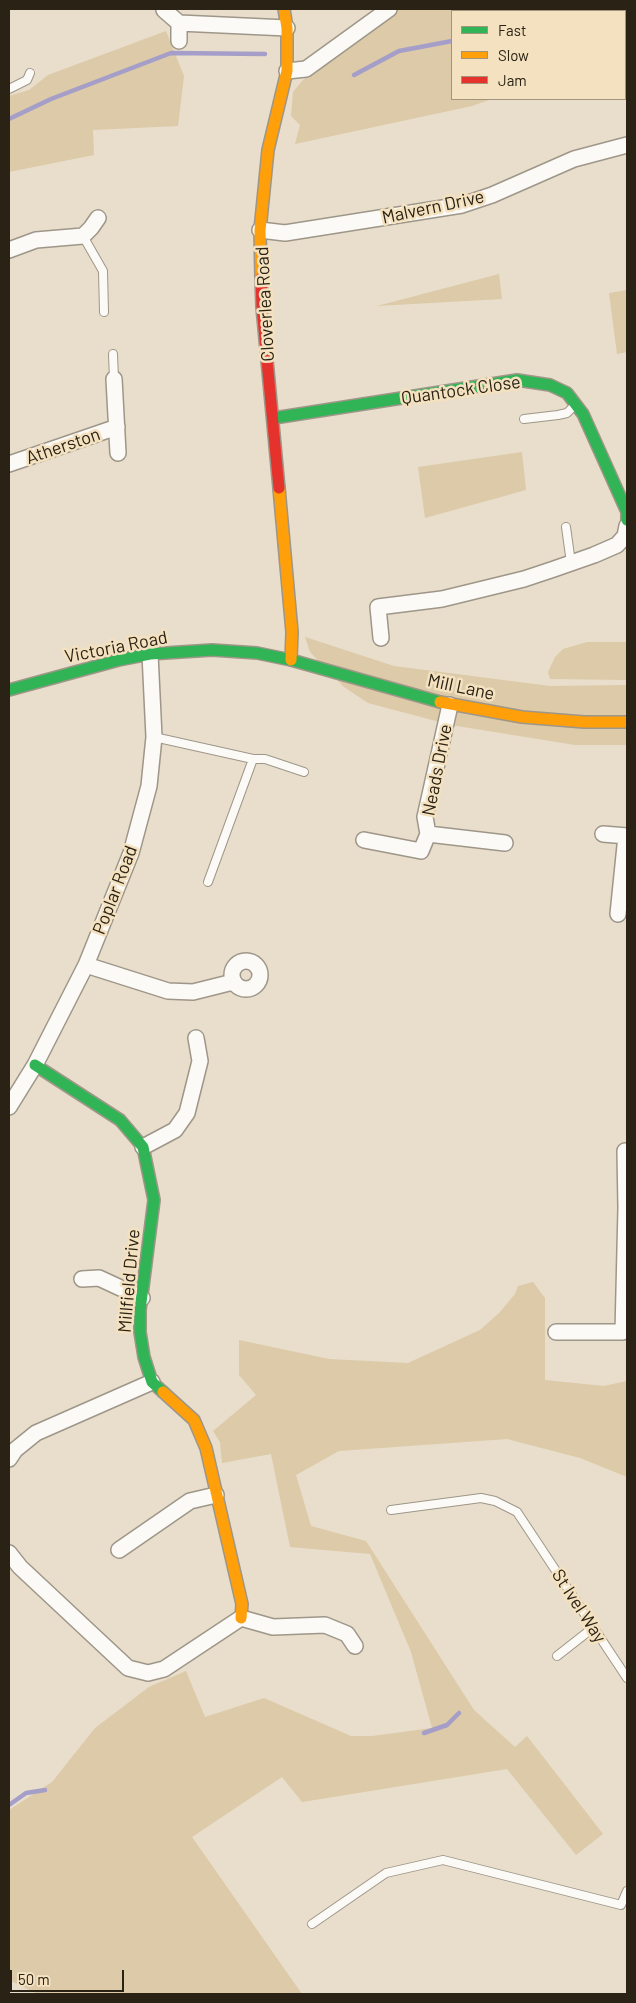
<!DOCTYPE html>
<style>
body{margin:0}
#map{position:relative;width:636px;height:2003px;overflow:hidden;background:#e8decb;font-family:Barlow,sans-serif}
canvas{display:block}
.frame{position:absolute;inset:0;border:10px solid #292215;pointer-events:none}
.legend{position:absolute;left:451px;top:10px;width:175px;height:90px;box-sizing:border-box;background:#f4e1bf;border:1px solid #a3957b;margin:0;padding:6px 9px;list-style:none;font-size:15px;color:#292215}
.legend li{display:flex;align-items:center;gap:10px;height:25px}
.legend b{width:25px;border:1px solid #a3957b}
.scale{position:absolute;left:10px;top:1970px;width:114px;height:22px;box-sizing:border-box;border:2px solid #292215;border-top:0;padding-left:6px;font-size:15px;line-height:18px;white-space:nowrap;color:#292215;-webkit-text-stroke:4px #f4e1bf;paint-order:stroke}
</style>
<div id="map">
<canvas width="636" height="2003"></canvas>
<div class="frame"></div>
<ul class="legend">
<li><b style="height:6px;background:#30b455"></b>Fast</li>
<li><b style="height:6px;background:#ff9f0a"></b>Slow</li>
<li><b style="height:6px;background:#e5322d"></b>Jam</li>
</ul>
<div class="scale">50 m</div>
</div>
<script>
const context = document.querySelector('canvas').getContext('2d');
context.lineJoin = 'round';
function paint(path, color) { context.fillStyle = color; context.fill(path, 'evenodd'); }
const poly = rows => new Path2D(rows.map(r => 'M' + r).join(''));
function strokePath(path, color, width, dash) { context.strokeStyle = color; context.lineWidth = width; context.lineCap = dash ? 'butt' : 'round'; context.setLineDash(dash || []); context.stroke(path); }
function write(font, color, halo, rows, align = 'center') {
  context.font = font + ' Barlow,sans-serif'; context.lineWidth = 5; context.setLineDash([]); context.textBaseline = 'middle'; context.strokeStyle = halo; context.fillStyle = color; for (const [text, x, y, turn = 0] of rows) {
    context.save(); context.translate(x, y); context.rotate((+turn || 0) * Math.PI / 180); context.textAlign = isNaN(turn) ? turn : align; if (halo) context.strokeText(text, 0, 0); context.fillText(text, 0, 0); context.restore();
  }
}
const green = poly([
 [399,9,627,9,627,50,625,51,625,11,452,11,452,99,492,99,472,106,295,144,300,125,291,116,293,92,302,81,310,74],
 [166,31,184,76,178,126,93,130,94,155,9,172,9,96,29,90,48,75],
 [499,274,502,299,377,306],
 [627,290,627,352,617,354,609,293],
 [522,452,526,490,425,518,418,467],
 [305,637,394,666,550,686,627,685,627,745,575,745,451,725,368,703,344,687,310,652],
 [587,642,627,642,627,680,550,679,548,672,555,657,563,649],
 [533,1282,545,1298,545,1380,604,1386,627,1381,627,1477,580,1458,507,1439,339,1451,296,1475,311,1526,366,1541,474,1710,515,1747,527,1736,603,1834,576,1855,507,1769,302,1802,282,1777,192,1837,302,1994,38,1994,9,1980,9,1810,52,1782,95,1728,149,1687,186,1671,205,1717,264,1698,351,1736,372,1736,432,1728,411,1652,370,1554,290,1547,271,1454,222,1463,220,1442,213,1431,256,1395,239,1375,239,1340,329,1359,408,1363,480,1330,499,1313,515,1294,518,1286]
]);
const stream = poly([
 [567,11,575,9],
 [354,75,399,51,452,41],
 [9,119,51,99,171,53,265,54],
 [424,1733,447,1725,459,1713],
 [9,1805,26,1793,45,1790]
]);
const lane = poly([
 [9,89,27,80,30,73],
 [83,236,103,271,104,312],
 [113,354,114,379],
 [524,419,558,415,567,413,574,406],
 [566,527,571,563],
 [154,737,253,759,265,759,304,772],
 [208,882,253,759],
 [391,1510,481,1498,495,1501,517,1512,627,1678],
 [557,1656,594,1627],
 [312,1924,386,1873,443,1860,621,1905,627,1891]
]);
const street = poly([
 [164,10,179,23,179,41],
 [179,23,287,28],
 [287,71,306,69,389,9],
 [260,230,285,233,462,205,492,195,574,159,627,145],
 [9,250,36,240,83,236,91,228,98,218],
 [114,379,118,453],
 [9,464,117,427],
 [381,638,378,607,442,599,524,579,554,569,594,555,617,545,625,536,627,526],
 [450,705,425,817,428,834,505,843],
 [603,834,627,836],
 [364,840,421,851,428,834],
 [618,914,626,836],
 '232 975a14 14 0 1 1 28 0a14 14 0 1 1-28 0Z',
 [86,965,168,991,193,992,233,982],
 [9,1107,35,1065,86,965,131,853,149,786,154,737,150,654],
 [143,1147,175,1130,187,1113,200,1061,196,1038],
 [625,1151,626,1208],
 [82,1279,99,1278,142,1298],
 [556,1332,623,1332,626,1208,627,1208],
 [9,1459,15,1450,36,1433,152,1382],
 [119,1550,190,1501,216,1495],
 [9,1553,20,1567,128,1668,148,1673,164,1669,241,1618,273,1627,325,1625,347,1634,355,1646]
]);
const fast = poly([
 [274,418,517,380,550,385,567,393,583,414,627,512,627,520],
 [9,690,119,660,150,654,212,650,257,653,291,660,440,702],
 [35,1065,120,1120,143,1147,154,1200,140,1310,140,1332,144,1357,152,1382,163,1392]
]);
const slow = poly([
 [261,278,260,230,268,150,287,71,287,28,284,9],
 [279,488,292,632,291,660],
 [440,702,522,717,584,722,627,722],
 [163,1392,194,1420,206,1448,242,1604,241,1618]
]);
const jam = poly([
 [261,278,262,307,279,488]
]);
const streetNames = [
 ["Malvern Drive",433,207,-12],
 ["Cloverlea Road",265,304,-93],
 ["Quantock Close",461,390,-8],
 ["Atherston",63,446,-19],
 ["Victoria Road",116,647,-11],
 ["Mill Lane",461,687,12],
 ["Neads Drive",437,770,-79],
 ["Poplar Road",115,890,-69],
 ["Millfield Drive",129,1281,-85],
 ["St Ivel Way",579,1606,57]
];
paint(green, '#dccaa8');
strokePath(stream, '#a49ec8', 4.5);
strokePath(lane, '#9e9688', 10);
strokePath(street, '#9e9688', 18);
strokePath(fast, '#9e9688', 14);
strokePath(slow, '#9e9688', 14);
strokePath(jam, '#9e9688', 14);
strokePath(lane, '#fcfaf7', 8);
strokePath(street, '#fcfaf7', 15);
strokePath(fast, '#30b455', 11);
strokePath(slow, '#ff9f0a', 11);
strokePath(jam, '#e5322d', 11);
write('18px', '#292215', '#f4e1bf', streetNames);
</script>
